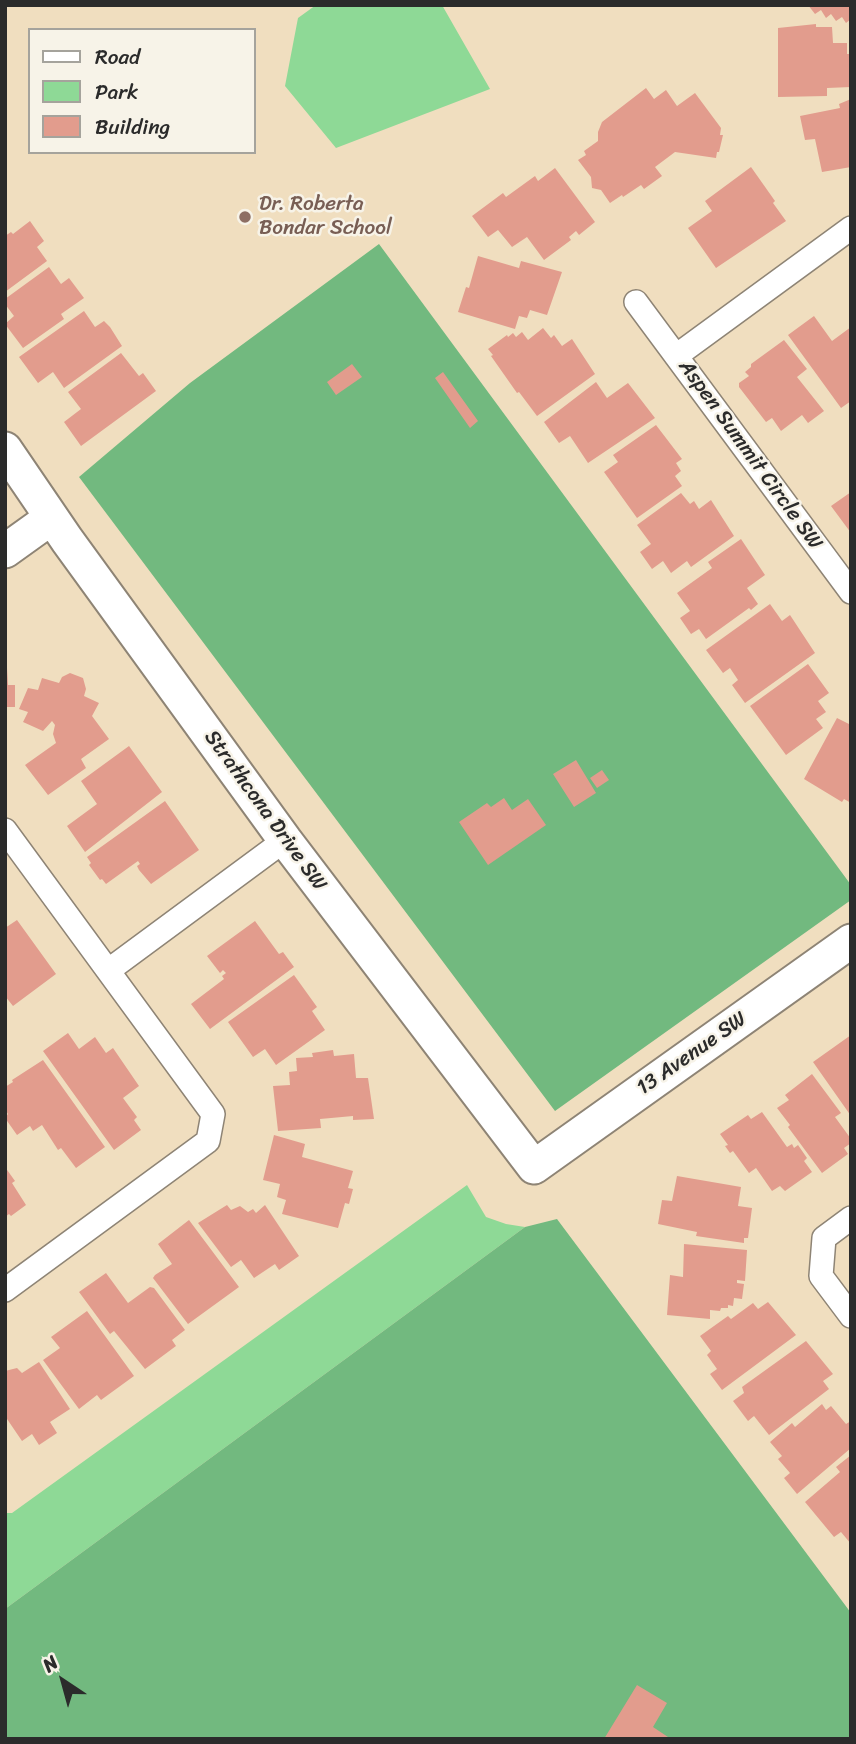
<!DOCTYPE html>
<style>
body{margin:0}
#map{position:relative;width:856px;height:1744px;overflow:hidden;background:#f0debf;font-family:Sriracha,sans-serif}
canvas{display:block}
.frame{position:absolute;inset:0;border:7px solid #2b2b2b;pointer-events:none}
.legend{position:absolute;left:28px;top:28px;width:228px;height:126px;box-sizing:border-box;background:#f7f3e8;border:2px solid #a5a39c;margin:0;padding:9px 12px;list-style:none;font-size:21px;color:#2b2b2b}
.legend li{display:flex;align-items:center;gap:14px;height:35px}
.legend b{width:35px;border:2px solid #a5a39c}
.north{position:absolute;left:28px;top:1646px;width:70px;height:70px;-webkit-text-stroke:5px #f7f3e8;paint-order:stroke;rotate:324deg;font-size:19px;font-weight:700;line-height:28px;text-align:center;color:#2b2b2b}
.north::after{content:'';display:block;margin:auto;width:24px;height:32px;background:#2b2b2b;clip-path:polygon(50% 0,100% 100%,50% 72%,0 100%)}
</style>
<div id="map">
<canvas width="856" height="1744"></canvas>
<div class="frame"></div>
<ul class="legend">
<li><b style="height:9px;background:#fff"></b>Road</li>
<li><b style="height:19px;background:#8ed996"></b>Park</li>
<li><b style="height:19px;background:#e29c8d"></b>Building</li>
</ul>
<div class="north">N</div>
</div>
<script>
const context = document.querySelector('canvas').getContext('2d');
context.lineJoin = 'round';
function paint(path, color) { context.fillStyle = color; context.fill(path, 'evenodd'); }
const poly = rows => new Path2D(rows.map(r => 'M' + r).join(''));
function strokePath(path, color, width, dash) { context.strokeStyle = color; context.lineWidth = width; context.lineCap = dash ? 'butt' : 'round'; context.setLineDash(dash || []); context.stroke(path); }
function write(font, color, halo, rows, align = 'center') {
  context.font = font + ' Sriracha,sans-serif'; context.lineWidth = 5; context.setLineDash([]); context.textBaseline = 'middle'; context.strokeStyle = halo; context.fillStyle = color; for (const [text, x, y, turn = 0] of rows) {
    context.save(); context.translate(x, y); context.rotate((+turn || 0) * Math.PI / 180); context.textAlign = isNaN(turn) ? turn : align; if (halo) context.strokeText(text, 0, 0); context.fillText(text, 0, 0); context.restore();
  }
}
const green = poly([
 [316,5,442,5,490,89,336,148,285,86,298,18],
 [467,1185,486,1217,506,1224,525,1227,5,1609,5,1513,12,1513]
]);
const forest = poly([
 [379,244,851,885,851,900,555,1111,79,477,190,383],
 [557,1219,851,1613,851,1739,5,1739,5,1609,525,1227]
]);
const building = poly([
 [808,5,851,5,851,19,846,23,842,17,836,21,831,14,826,18,821,10,815,14],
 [816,24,816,27,832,27,833,43,847,43,847,54,851,54,851,87,827,88,827,96,778,97,778,28],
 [646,88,654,99,666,90,677,106,695,93,721,128,720,135,723,135,719,152,717,152,716,158,675,152,655,167,662,176,644,189,641,185,623,197,622,195,610,203,601,190,592,188,591,177,578,160,586,155,584,151,598,141,598,132,602,122],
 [851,99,851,167,822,172,815,139,805,140,800,116,840,108,839,104],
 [751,167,775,201,773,203,786,221,716,268,688,228,712,211,705,201],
 [555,168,595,222,579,235,576,231,569,237,571,240,544,260,527,237,512,247,498,230,488,237,472,216,503,193,506,197,535,176,538,181],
 [30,221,44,241,37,247,47,261,5,292,5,236,11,232,13,234],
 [478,256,519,268,521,261,562,272,547,315,530,310,527,318,519,316,515,329,458,312,466,287,469,288],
 [49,267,61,284,69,278,84,298,61,314,64,319,23,348,5,324,14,316,5,304,5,299],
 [84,311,95,327,104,321,110,327,122,346,64,388,53,372,38,383,19,357],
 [814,316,832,341,851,327,851,401,841,408,788,335],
 [543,328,551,338,554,335,562,346,572,339,595,374,537,416,519,392,517,393,491,356,493,355,488,349,507,335,508,337,513,333,516,337,522,332,528,340],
 [784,340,807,369,797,377,824,411,808,423,802,415,781,431,772,418,766,422,739,387,739,383,749,376,745,372,751,367,751,364],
 [121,353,139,376,143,373,156,391,81,446,64,422,81,409,68,392],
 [352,364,362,377,336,395,327,382],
 [443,372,478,421,470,428,435,378],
 [596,382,607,398,628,383,655,418,588,463,570,436,559,443,544,422],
 [656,425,682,459,676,463,681,471,675,476,682,486,637,518,604,472,618,462,613,455],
 [851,492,851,533,831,506],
 [681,493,690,504,694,501,699,509,711,500,734,536,691,567,687,561,671,573,663,561,652,569,640,552,651,544,637,525],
 [741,539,765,575,747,588,758,604,751,610,749,608,706,639,699,629,691,634,680,618,690,611,677,593,712,568,708,562],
 [770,604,782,621,790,615,815,653,745,703,732,685,738,680,730,668,723,673,706,650],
 [808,664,829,693,818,701,826,712,816,719,823,728,786,755,750,706],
 [5,668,7,668,8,685,15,685,15,707,5,707],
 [70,673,83,678,86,689,84,696,99,703,92,716,109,739,81,759,86,768,48,795,25,765,56,743,53,734,55,725,52,721,43,731,23,722,28,712,19,709,28,688,38,690,42,678,59,683,62,677],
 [837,718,851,725,851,803,844,799,842,802,804,779],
 [129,746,162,792,85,852,67,826,97,804,81,781],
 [576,760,596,793,574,807,553,774],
 [602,770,609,780,597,788,590,778],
 [504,798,512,810,528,799,546,825,488,865,459,822,487,803,491,807],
 [165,801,199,850,151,884,139,870,137,866,140,864,138,861,106,884,102,879,100,880,89,865,91,863,87,857],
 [17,920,56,974,13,1006,5,996,5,928],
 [255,921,279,954,283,952,294,967,210,1029,191,1004,224,979,222,976,226,973,223,970,220,973,207,956],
 [294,975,317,1007,312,1011,325,1030,276,1065,265,1049,253,1057,228,1022],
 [68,1033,79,1049,95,1037,106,1053,113,1048,139,1086,123,1098,137,1117,134,1120,141,1130,114,1150,43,1051],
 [851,1035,851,1116,813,1062],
 [333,1050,334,1056,354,1054,356,1078,368,1078,374,1119,353,1120,353,1116,320,1119,321,1128,278,1131,273,1086,290,1085,289,1072,297,1071,296,1058,313,1057,312,1053],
 [43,1060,105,1147,76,1168,61,1148,58,1150,42,1125,33,1131,30,1126,17,1135,5,1118,8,1114,5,1109,5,1087,13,1082,12,1080],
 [812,1074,841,1113,835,1117,851,1139,851,1143,844,1148,848,1154,822,1173,788,1127,790,1125,777,1108,789,1100,785,1095],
 [762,1112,787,1147,792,1144,794,1148,798,1145,807,1158,804,1161,812,1172,785,1191,780,1186,772,1191,756,1168,749,1173,733,1151,730,1153,725,1146,728,1145,720,1134,748,1115,751,1119],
 [274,1135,305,1144,302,1157,353,1171,348,1188,353,1189,349,1204,345,1203,338,1228,282,1214,286,1200,277,1197,280,1184,263,1180],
 [5,1167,15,1181,12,1183,26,1205,11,1216,9,1214,5,1217],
 [677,1176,741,1187,738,1206,752,1208,748,1238,744,1238,744,1243,696,1236,697,1232,658,1224,662,1200,672,1201],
 [227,1205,231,1210,240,1206,248,1212,253,1209,256,1213,265,1205,299,1256,279,1270,275,1264,254,1278,241,1260,231,1267,198,1223],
 [189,1220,239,1287,188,1324,153,1278,155,1275,172,1264,158,1244],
 [684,1244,747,1250,745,1281,737,1280,737,1283,744,1284,742,1299,734,1298,733,1306,728,1305,728,1308,721,1308,720,1311,710,1310,710,1319,667,1315,670,1275,683,1277],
 [106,1273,128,1303,150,1287,154,1288,185,1330,172,1340,176,1346,145,1369,114,1331,110,1334,79,1292],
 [768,1302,796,1335,722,1390,710,1374,717,1369,707,1355,711,1351,700,1336,728,1316,731,1319,753,1303,758,1309],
 [87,1311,134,1376,101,1400,97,1395,79,1409,43,1360,60,1348,51,1337],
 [806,1341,833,1374,823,1381,829,1389,769,1435,754,1416,748,1421,733,1401,744,1393,742,1387],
 [39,1362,70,1409,50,1422,57,1433,39,1445,32,1434,22,1441,5,1416,5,1371,17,1368,22,1373],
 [822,1404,826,1410,831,1406,846,1424,851,1421,851,1448,797,1494,784,1478,790,1473,778,1459,782,1456,770,1442,792,1423,795,1427],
 [851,1455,851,1544,841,1532,834,1537,805,1502,840,1472,836,1467],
 [637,1685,667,1703,653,1727,671,1739,604,1739]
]);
const street = poly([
 [636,302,851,592],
 [676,356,851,228],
 [5,830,213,1114,208,1141,5,1290],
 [109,970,285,840],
 [851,1218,824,1238,821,1276,851,1316]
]);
const secondary = poly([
 [5,449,67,540,285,840,534,1167,851,941],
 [5,551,51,518]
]);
const markers = [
 [245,217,7,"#8d6e63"]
];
const educationNames = [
 ["Dr. Roberta",259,205],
 ["Bondar School",259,229]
];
const streetNames = [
 ["Aspen Summit Circle SW",750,455,54],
 ["Strathcona Drive SW",265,811,54],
 ["13 Avenue SW",692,1054,-35]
];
paint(green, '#8ed996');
paint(forest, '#72b97f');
paint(building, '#e29c8d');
strokePath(street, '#8e8475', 26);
strokePath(secondary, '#8e8475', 37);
strokePath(street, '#fff', 23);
strokePath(secondary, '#fff', 33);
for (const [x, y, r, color] of markers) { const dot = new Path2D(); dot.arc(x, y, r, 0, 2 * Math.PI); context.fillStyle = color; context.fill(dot); strokePath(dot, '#f7f3e8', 2.5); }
write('21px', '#785e54', '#f7f3e8', educationNames, 'left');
write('21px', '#2b2b2b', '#f7f3e8', streetNames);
</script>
